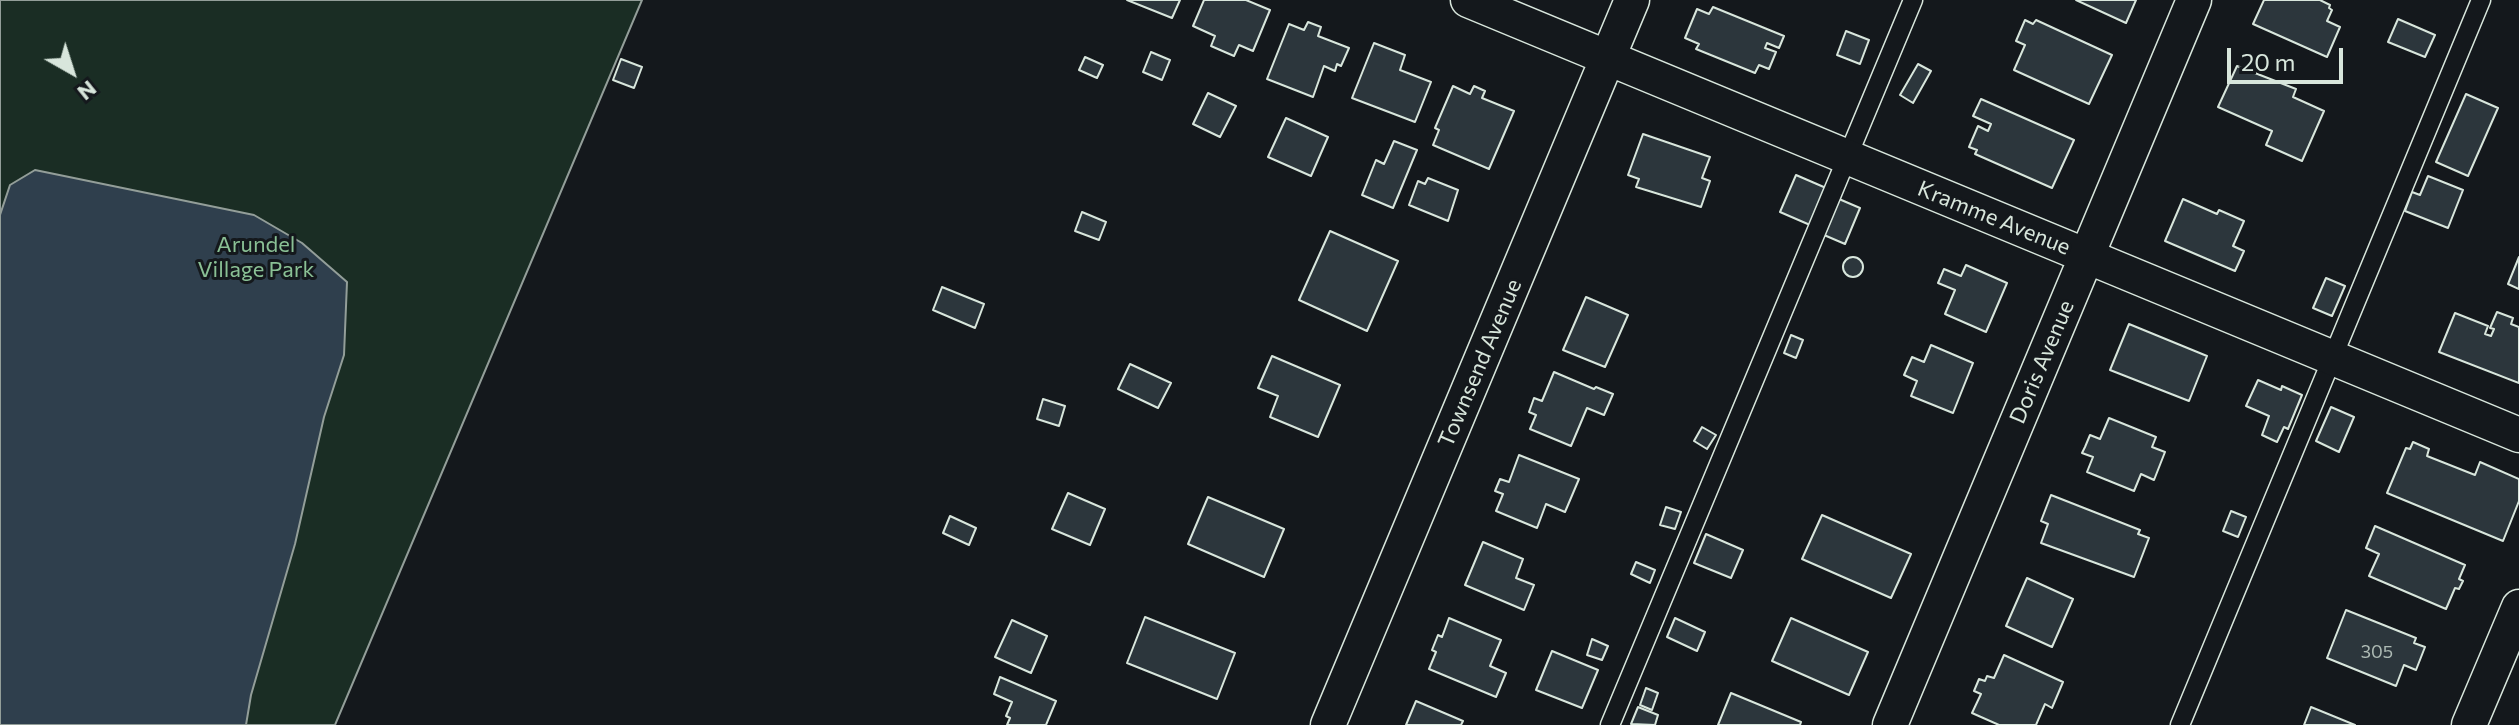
<!DOCTYPE html>
<style>
body{margin:0}
#map{position:relative;width:2519px;height:725px;overflow:hidden;background:#14181c;font-family:Commissioner,sans-serif}
canvas{display:block}
.north{position:absolute;left:32px;top:32px;width:80px;height:80px;-webkit-text-stroke:6px #14181c;paint-order:stroke;rotate:141deg;font-size:22px;font-weight:700;line-height:32px;text-align:center;color:#d8e6dc}
.north::after{content:'';display:block;margin:auto;width:28px;height:36px;background:#d8e6dc;clip-path:polygon(50% 0,100% 100%,50% 72%,0 100%)}
.scale{position:absolute;left:2227px;top:48px;width:116px;height:36px;box-sizing:border-box;border:4px solid #d8e6dc;border-top:0;padding-left:10px;font-size:24px;line-height:28px;white-space:nowrap;color:#d8e6dc;-webkit-text-stroke:6px #14181c;paint-order:stroke}
</style>
<div id="map">
<canvas width="2519" height="725"></canvas>
<div class="north">N</div>
<div class="scale">20 m</div>
</div>
<script>
const context = document.querySelector('canvas').getContext('2d');
context.lineJoin = 'round';
function paint(path, color) { context.fillStyle = color; context.fill(path, 'evenodd'); }
const poly = rows => new Path2D(rows.map(r => 'M' + r).join(''));
function strokePath(path, color, width, dash) { context.strokeStyle = color; context.lineWidth = width; context.lineCap = dash ? 'butt' : 'round'; context.setLineDash(dash || []); context.stroke(path); }
function write(font, color, halo, rows, align = 'center') {
  context.font = font + ' Commissioner,sans-serif'; context.lineWidth = 6; context.setLineDash([]); context.textBaseline = 'middle'; context.strokeStyle = halo; context.fillStyle = color; for (const [text, x, y, turn = 0] of rows) {
    context.save(); context.translate(x, y); context.rotate((+turn || 0) * Math.PI / 180); context.textAlign = isNaN(turn) ? turn : align; if (halo) context.strokeText(text, 0, 0); context.fillText(text, 0, 0); context.restore();
  }
}
const green = poly([
 [0,0,642,0,335,725,0,725,0,0]
]);
const water = poly([
 [35,170,254,215,302,243,347,282,344,355,324,417,295,544,251,695,246,725,0,725,0,215,10,185,35,170]
]);
const building = poly([
 [1127,0,1180,0,1172,18,1127,0],
 [1204,0,1246,0,1270,10,1253,51,1239,45,1234,56,1211,46,1215,36,1193,26,1204,0],
 [2076,0,2136,0,2126,23,2076,0],
 [2264,0,2320,0,2330,5,2329,8,2332,10,2327,21,2340,27,2327,57,2253,24,2264,0],
 [1713,7,1784,36,1779,48,1767,43,1765,48,1776,52,1769,69,1759,65,1755,73,1696,49,1699,44,1685,38,1697,9,1709,14,1713,7],
 [2398,19,2435,35,2425,57,2388,42,2398,19],
 [2025,20,2033,24,2036,20,2112,55,2089,104,2014,70,2025,45,2016,41,2025,20],
 [1308,22,1321,27,1318,36,1349,48,1341,66,1337,64,1335,71,1324,66,1313,97,1267,79,1289,24,1304,30,1308,22],
 [1846,31,1869,40,1860,64,1837,55,1846,31],
 [1374,43,1405,55,1400,70,1431,82,1415,122,1352,98,1374,43],
 [1151,52,1170,60,1162,80,1143,72,1151,52],
 [1085,57,1103,65,1097,78,1079,70,1085,57],
 [621,59,642,67,634,88,613,80,621,59],
 [1918,64,1931,71,1913,103,1900,95,1918,64],
 [2237,66,2296,89,2293,97,2324,111,2302,161,2266,145,2272,131,2218,107,2237,66],
 [1453,86,1470,94,1474,86,1485,91,1482,98,1514,111,1489,169,1433,145,1439,130,1435,128,1453,86],
 [1208,93,1236,106,1220,137,1193,124,1208,93],
 [2466,94,2498,108,2468,176,2436,162,2466,94],
 [1981,99,2074,140,2052,188,1975,154,1977,150,1969,147,1978,126,1988,131,1991,124,1973,116,1981,99],
 [1286,118,1328,137,1311,176,1268,157,1286,118],
 [1643,134,1710,157,1702,178,1710,181,1701,207,1636,187,1639,179,1628,175,1643,134],
 [1394,141,1417,150,1393,208,1362,195,1376,160,1384,164,1394,141],
 [1796,175,1833,191,1817,228,1780,212,1796,175],
 [2428,176,2463,190,2448,228,2405,211,2412,192,2420,195,2428,176],
 [1428,178,1458,190,1448,221,1409,205,1418,181,1425,184,1428,178],
 [1839,199,1860,208,1845,244,1824,235,1839,199],
 [2183,199,2217,214,2219,210,2244,221,2233,246,2244,251,2235,271,2165,241,2183,199],
 [1082,212,1106,222,1099,240,1075,231,1082,212],
 [1330,231,1398,261,1367,331,1299,300,1330,231],
 '1843 267a10 10 0 1 1 20 0a10 10 0 1 1-20 0Z',
 [2519,257,2519,289,2508,284,2519,257],
 [1966,265,2007,283,1986,332,1945,314,1955,290,1938,283,1944,269,1961,276,1966,265],
 [2326,278,2345,286,2332,316,2313,308,2326,278],
 [942,287,984,304,975,328,933,310,942,287],
 [1586,297,1628,315,1605,367,1563,350,1586,297],
 [2497,312,2513,318,2511,324,2519,327,2519,383,2439,352,2455,313,2488,326,2485,334,2491,336,2494,329,2490,328,2497,312],
 [2129,324,2207,356,2189,401,2110,370,2129,324],
 [1791,335,1803,340,1796,358,1784,353,1791,335],
 [1931,345,1973,363,1953,413,1911,396,1917,381,1904,375,1912,357,1924,362,1931,345],
 [1272,356,1340,385,1318,437,1270,417,1278,396,1258,388,1272,356],
 [1130,364,1171,383,1158,408,1118,389,1130,364],
 [1554,372,1594,389,1596,387,1613,394,1604,415,1587,408,1571,446,1530,429,1536,415,1529,412,1534,398,1542,401,1554,372],
 [2258,380,2281,390,2282,386,2302,395,2288,429,2284,427,2277,442,2262,435,2269,416,2246,406,2258,380],
 [1043,399,1065,406,1059,426,1037,419,1043,399],
 [2331,407,2354,417,2339,452,2316,441,2331,407],
 [2109,418,2156,437,2152,447,2165,452,2154,480,2141,474,2134,491,2087,472,2093,457,2082,453,2085,447,2090,435,2100,439,2109,418],
 [1702,427,1716,435,1707,449,1694,441,1702,427],
 [2413,442,2429,449,2427,456,2475,475,2480,462,2519,479,2519,501,2503,541,2387,493,2406,448,2410,449,2413,442],
 [1519,455,1579,479,1565,512,1546,504,1537,528,1496,511,1503,494,1495,491,1500,479,1509,482,1519,455],
 [1068,493,1105,509,1090,545,1052,529,1068,493],
 [2051,495,2140,530,2138,534,2149,538,2134,577,2041,543,2048,524,2041,521,2051,495],
 [1208,497,1284,529,1264,577,1188,544,1208,497],
 [1666,507,1681,512,1675,529,1660,525,1666,507],
 [2231,511,2246,517,2238,537,2223,531,2231,511],
 [1822,515,1911,554,1891,598,1802,559,1822,515],
 [950,516,976,528,969,545,943,533,950,516],
 [2375,526,2465,565,2459,579,2463,581,2459,589,2455,588,2446,609,2369,576,2379,554,2366,548,2375,526],
 [1706,534,1743,550,1731,578,1694,563,1706,534],
 [1483,542,1523,559,1516,578,1534,585,1524,610,1465,585,1483,542],
 [1636,562,1655,570,1650,583,1631,574,1636,562],
 [2027,578,2073,599,2052,647,2006,626,2027,578],
 [2346,610,2416,638,2414,643,2425,647,2416,670,2404,665,2396,686,2327,658,2346,610],
 [1145,617,1235,653,1217,699,1127,663,1145,617],
 [1449,618,1501,640,1490,666,1506,673,1496,697,1429,669,1436,652,1432,650,1438,635,1442,637,1449,618],
 [1675,618,1705,632,1697,651,1667,637,1675,618],
 [1791,618,1868,652,1849,695,1772,661,1791,618],
 [1012,620,1047,636,1031,673,995,657,1012,620],
 [1592,639,1608,646,1602,660,1587,655,1592,639],
 [1552,651,1598,670,1582,708,1536,690,1552,651],
 [2004,655,2063,682,2052,708,2045,704,2036,725,1999,725,1972,713,1981,694,1974,691,1979,679,1985,681,1987,676,1994,678,2004,655],
 [1000,677,1056,701,1046,725,1007,725,1010,718,1006,716,1012,702,994,694,1000,677],
 [1646,688,1658,693,1652,710,1640,705,1646,688],
 [1731,693,1801,722,1800,725,1718,725,1731,693],
 [1416,701,1463,721,1461,725,1406,725,1416,701],
 [1638,707,1658,715,1655,725,1631,724,1638,707],
 [2311,707,2355,725,2304,725,2311,707]
]);
const lane = poly([
 [1610,725,1913,0],
 [2180,725,2481,0]
]);
const street = poly([
 [1468,0,2519,435],
 [1328,725,1632,0],
 [1890,725,2194,0],
 [2469,725,2519,607]
]);
const numberNames = [
 ["305",2377,652]
];
const streetNames = [
 ["Kramme Avenue",1994,218,22],
 ["Doris Avenue",2042,362,-67],
 ["Townsend Avenue",1480,363,-67]
];
const parkNames = [
 ["Arundel",256,245],
 ["Village Park",256,270]
];
paint(green, '#1a2d24');
strokePath(green, '#939e99', 2);
paint(water, '#2f3f4d');
strokePath(water, '#939e99', 2);
paint(building, '#2c363c');
strokePath(building, '#d8e6dc', 2);
strokePath(lane, '#d8e6dc', 21);
strokePath(street, '#d8e6dc', 37);
strokePath(lane, '#14181c', 18);
strokePath(street, '#14181c', 34);
write('18px', '#adbab4', null, numberNames);
write('22px', '#d8e6dc', '#14181c', streetNames);
write('22px', '#8ac095', '#14181c', parkNames);
</script>
